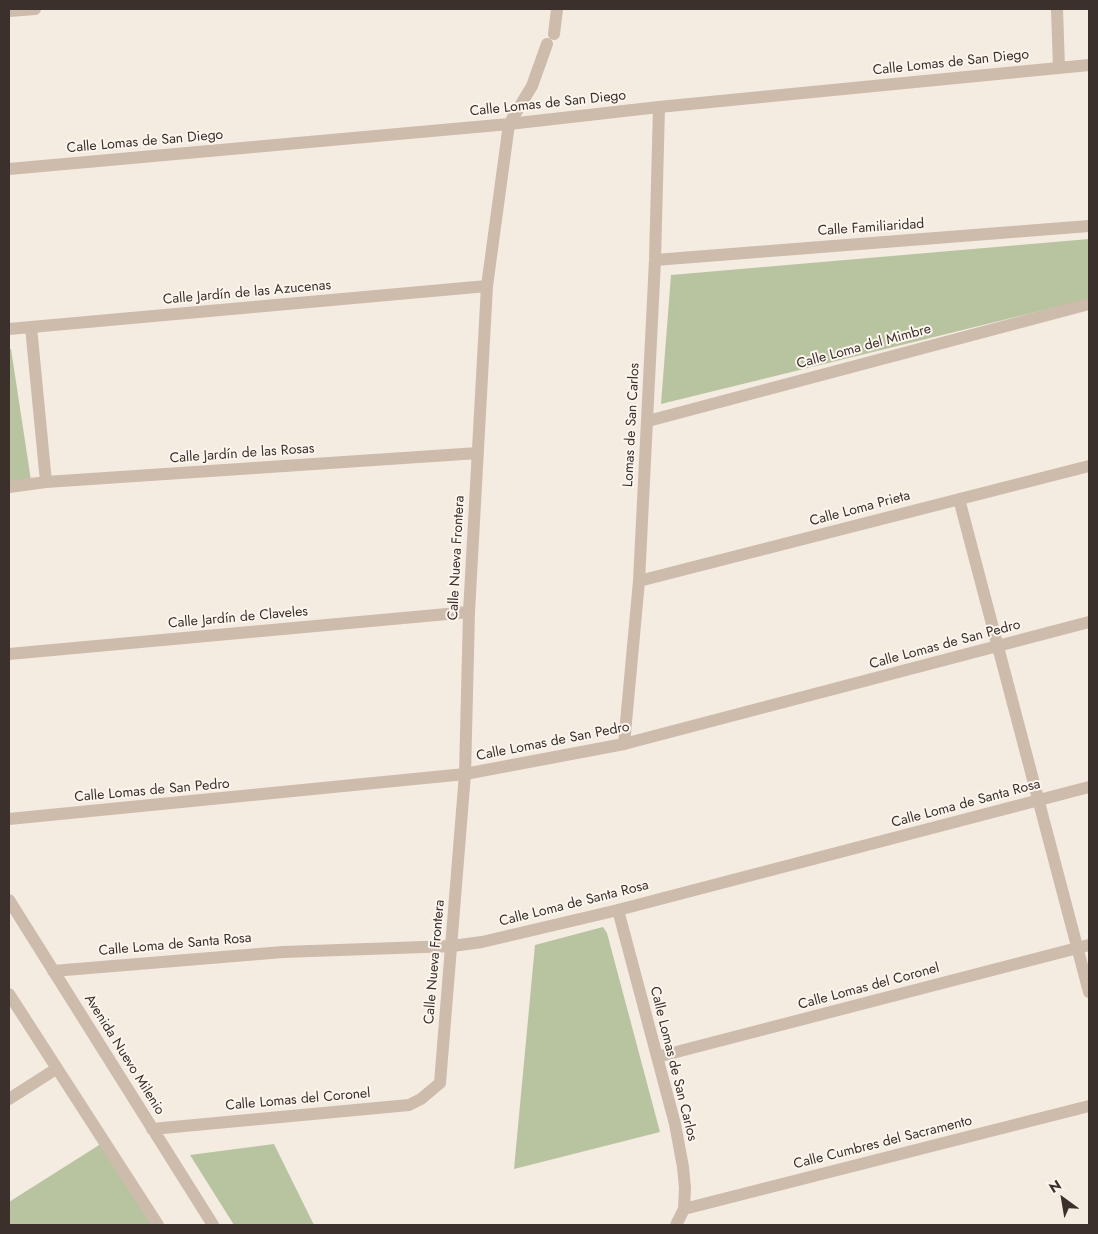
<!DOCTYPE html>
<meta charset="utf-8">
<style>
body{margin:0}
#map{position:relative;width:1098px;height:1234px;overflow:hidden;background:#f4ebe1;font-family:Jost,sans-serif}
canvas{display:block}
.frame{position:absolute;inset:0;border:10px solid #3b302b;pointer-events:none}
.north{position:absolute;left:1038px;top:1174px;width:50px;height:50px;-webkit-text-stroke:4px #fbf5ee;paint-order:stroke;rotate:328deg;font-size:14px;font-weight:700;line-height:20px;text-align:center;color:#3b302b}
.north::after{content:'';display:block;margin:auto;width:18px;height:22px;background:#3b302b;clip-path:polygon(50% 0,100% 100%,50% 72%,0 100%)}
</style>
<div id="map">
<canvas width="1098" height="1234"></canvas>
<div class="frame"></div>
<div class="north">N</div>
</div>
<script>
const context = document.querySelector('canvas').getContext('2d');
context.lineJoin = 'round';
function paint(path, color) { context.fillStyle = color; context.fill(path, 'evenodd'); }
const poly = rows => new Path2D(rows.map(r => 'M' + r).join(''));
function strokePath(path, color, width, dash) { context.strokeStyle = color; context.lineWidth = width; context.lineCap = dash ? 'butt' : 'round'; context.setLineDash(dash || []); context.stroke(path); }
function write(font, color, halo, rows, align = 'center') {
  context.font = font + ' Jost,sans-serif'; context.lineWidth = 4; context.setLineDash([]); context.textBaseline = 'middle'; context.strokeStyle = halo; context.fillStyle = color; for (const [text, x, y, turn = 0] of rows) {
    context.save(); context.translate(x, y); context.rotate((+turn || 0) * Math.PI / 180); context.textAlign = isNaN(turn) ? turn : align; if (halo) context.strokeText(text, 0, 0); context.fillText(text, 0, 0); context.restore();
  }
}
const green = poly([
 [1089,239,1089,299,661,404,671,275],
 [9,349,11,349,32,487,9,489],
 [603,927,607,933,660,1132,514,1169,535,945],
 [107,1140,161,1225,9,1225,9,1202],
 [274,1144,314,1225,234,1225,190,1155]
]);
const minor = poly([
 [1057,9,1059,68],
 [9,11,35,9],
 [554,34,557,9],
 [9,169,509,124,659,107,1089,65],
 [655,260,1089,226],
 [31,327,46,482],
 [9,329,487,286],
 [648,421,1089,304],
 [9,487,46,482,478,453],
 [959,499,1089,992],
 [639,581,1089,466],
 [9,654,469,612],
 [624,744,639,581,655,260,659,107],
 [9,819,465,774,624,744,1089,622],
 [9,900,213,1225],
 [618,910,675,1124,683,1167,685,1188,684,1209,676,1225],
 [53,971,283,952,452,946,482,942,618,910,1089,787],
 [9,994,158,1225],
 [657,1057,1089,945],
 [9,1099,56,1069],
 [152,1129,409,1105,421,1099,440,1083,465,774,469,612,487,286,509,124,532,86,547,44],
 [684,1209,1089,1106]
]);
const streetNames = [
 ["Calle Lomas de San Diego",951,63,-6],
 ["Calle Lomas de San Diego",548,104,-6],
 ["Calle Lomas de San Diego",145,142,-5],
 ["Calle Familiaridad",871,228,-4],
 ["Calle Jardín de las Azucenas",247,293,-5],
 ["Calle Loma del Mimbre",864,347,-15],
 ["Lomas de San Carlos",632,425,-87],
 ["Calle Jardín de las Rosas",242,454,-4],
 ["Calle Loma Prieta",860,509,-15],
 ["Calle Nueva Frontera",457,558,-87],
 ["Calle Jardín de Claveles",238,618,-5],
 ["Calle Lomas de San Pedro",945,645,-15],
 ["Calle Lomas de San Pedro",553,742,-11],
 ["Calle Lomas de San Pedro",152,791,-5],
 ["Calle Loma de Santa Rosa",966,804,-15],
 ["Calle Loma de Santa Rosa",574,904,-14],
 ["Calle Loma de Santa Rosa",175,945,-5],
 ["Calle Nueva Frontera",435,962,-85],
 ["Calle Lomas del Coronel",869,987,-15],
 ["Avenida Nuevo Milenio",124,1055,58],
 ["Calle Lomas de San Carlos",673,1064,76],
 ["Calle Lomas del Coronel",298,1100,-5],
 ["Calle Cumbres del Sacramento",883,1143,-14]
];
paint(green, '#b8c4a0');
strokePath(minor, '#cdbbac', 12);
write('14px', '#3b302b', '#fbf5ee', streetNames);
</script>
